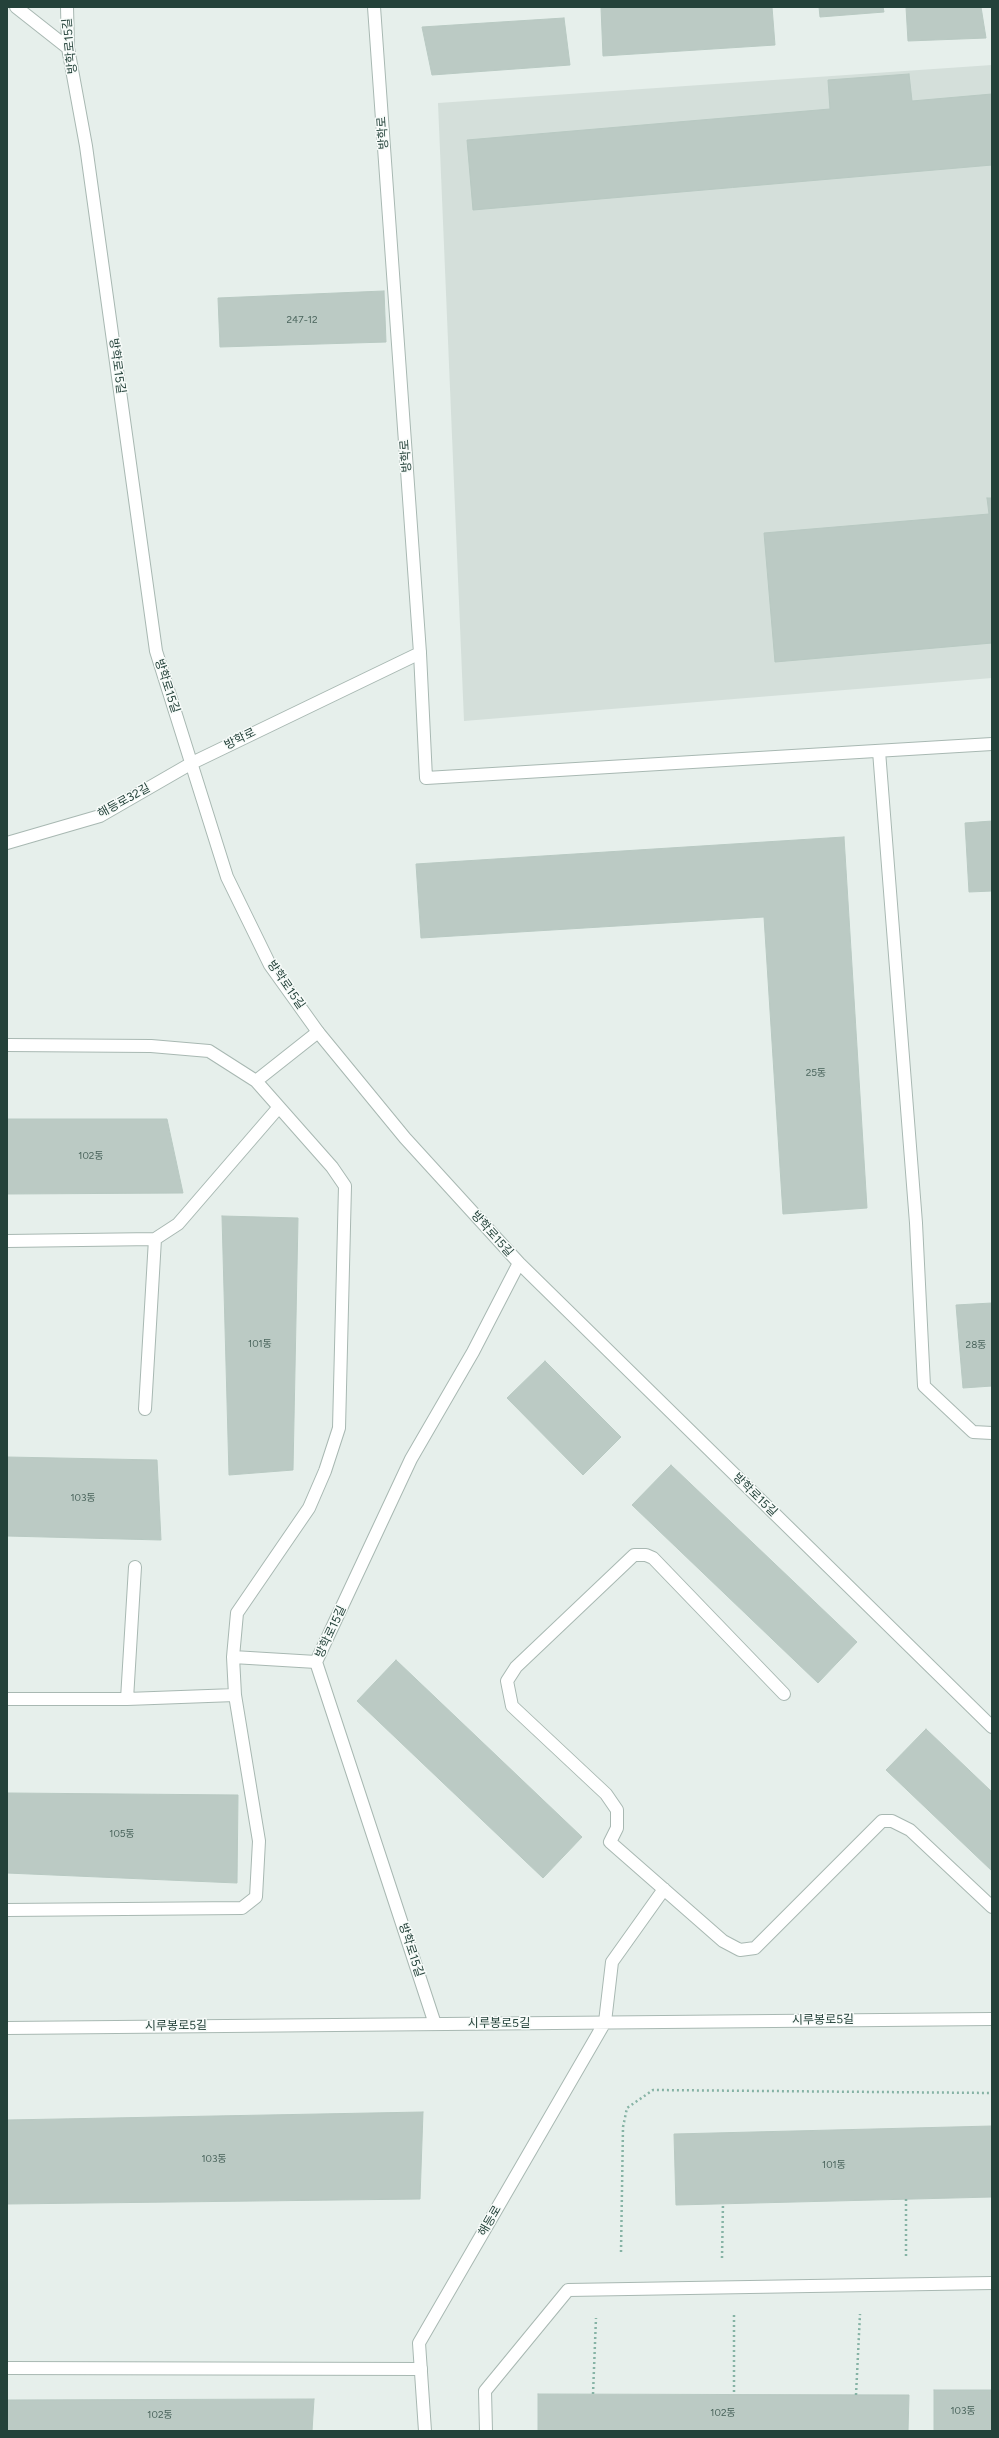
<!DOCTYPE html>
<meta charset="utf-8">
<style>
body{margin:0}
#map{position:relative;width:999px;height:2438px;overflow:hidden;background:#e6efeb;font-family:Figtree,sans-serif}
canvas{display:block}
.frame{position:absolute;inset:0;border:8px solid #24423a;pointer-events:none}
</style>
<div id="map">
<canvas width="999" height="2438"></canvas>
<div class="frame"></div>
</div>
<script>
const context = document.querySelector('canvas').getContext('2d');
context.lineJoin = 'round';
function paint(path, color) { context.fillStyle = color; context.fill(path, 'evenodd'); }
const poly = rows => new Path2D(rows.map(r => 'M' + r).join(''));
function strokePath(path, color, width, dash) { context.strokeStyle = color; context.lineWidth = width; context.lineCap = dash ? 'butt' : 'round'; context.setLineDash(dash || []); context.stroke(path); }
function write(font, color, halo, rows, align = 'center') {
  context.font = font + ' Figtree,"Noto Sans KR",sans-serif'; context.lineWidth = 3; context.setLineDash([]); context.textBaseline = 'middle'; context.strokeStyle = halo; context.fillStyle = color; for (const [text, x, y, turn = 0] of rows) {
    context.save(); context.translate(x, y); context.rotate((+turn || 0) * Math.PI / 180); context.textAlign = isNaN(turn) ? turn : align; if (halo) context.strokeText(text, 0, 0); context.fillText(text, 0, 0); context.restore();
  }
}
const built = poly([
 [992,65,992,678,464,721,438,103]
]);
const building = poly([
 [601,7,772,7,775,45,603,56,601,7],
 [819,7,883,7,884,12,820,17,819,7],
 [906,7,981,7,986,38,908,41,906,7],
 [564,18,570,65,432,75,422,27,564,18],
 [909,74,912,101,992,94,992,165,473,210,467,140,830,109,828,80,909,74],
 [384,291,386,342,220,347,218,298,384,291],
 [987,498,992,498,992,643,775,662,764,533,989,514,987,498],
 [992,821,992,891,969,892,965,823,992,821],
 [844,837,867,1208,783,1214,764,917,421,938,416,864,844,837],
 [7,1119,167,1119,183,1193,7,1194,7,1119],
 [222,1216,298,1218,293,1470,229,1475,222,1216],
 [992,1303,992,1386,963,1388,956,1305,992,1303],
 [545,1361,621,1437,583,1475,507,1398,545,1361],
 [7,1457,157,1460,161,1540,7,1536,7,1457],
 [671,1465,857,1642,818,1683,632,1505,671,1465],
 [396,1660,582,1837,543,1878,357,1701,396,1660],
 [926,1729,992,1792,992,1871,886,1770,926,1729],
 [7,1793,238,1795,237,1883,7,1873,7,1793],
 [423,2112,420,2199,7,2204,7,2120,423,2112],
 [992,2126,992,2197,676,2205,674,2134,992,2126],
 [934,2390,992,2390,992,2431,934,2431,934,2390],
 [538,2394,909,2395,908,2431,538,2431,538,2394],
 [314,2399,312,2431,7,2431,7,2400,314,2399]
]);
const path = poly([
 [906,2199,906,2256],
 [621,2252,623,2127,627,2108,653,2090,992,2093],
 [722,2258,723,2203],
 [734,2315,734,2394],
 [593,2394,596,2318],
 [856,2395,860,2314]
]);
const service = poly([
 [420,653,426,778,992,744],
 [879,751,916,1223,924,1386,973,1432,992,1433],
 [7,1045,151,1046,209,1051,256,1081,332,1167,345,1186,339,1428,325,1471,309,1508,237,1613,233,1657,235,1695,259,1841,256,1897,242,1908,7,1910],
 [256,1081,318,1032],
 [7,1241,155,1239,178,1224,279,1107],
 [145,1409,155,1239],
 [233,1657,316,1662],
 [784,1694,653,1558,646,1555,634,1555,516,1667,507,1681,512,1706,606,1794,617,1810,617,1828,610,1842,723,1941,740,1950,755,1948,882,1821,892,1821,910,1830,992,1907],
 [7,1699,127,1699,235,1695],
 [127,1699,135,1567],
 [605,2022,612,1962,664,1889],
 [7,2368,421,2369],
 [486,2431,485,2391,568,2290,992,2283]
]);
const minor = poly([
 [16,7,68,48],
 [67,7,68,48,86,146,156,651,227,877,270,965,318,1032,405,1138,519,1263,992,1727],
 [7,843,100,816,192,763,420,653,374,7],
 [435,2024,316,1662,411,1459,473,1352,519,1263],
 [7,2028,992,2019],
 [425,2431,419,2343,605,2022]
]);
const numberNames = [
 ["247-12",302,320],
 ["25동",816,1073],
 ["102동",91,1156],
 ["101동",260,1344],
 ["28동",976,1345],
 ["103동",83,1498],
 ["105동",122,1834],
 ["103동",214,2159],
 ["101동",834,2165],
 ["103동",963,2411],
 ["102동",723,2413],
 ["102동",160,2415]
];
const streetNames = [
 ["방학로15길",70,46,-96],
 ["방학로",383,133,-94],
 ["방학로15길",117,366,82],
 ["방학로",406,456,-94],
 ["방학로15길",167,686,72],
 ["방학로",240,739,-26],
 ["해등로32길",124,801,-29],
 ["방학로15길",286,985,55],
 ["방학로15길",492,1234,48],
 ["방학로15길",755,1495,44],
 ["방학로15길",331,1632,-65],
 ["방학로15길",411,1950,72],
 ["시루봉로5길",823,2020,-1],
 ["시루봉로5길",499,2023],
 ["시루봉로5길",176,2026,-1],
 ["해등로",490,2221,-60]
];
paint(built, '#d4dfda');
paint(building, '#bbcac4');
strokePath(building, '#b8c9c2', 1);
strokePath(service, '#a8b8b2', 14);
strokePath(minor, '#a8b8b2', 14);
strokePath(path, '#86b3a5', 2.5, [2, 3]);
strokePath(service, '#fff', 12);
strokePath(minor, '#fff', 12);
write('10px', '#4a645c', null, numberNames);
write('12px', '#24423a', '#f7fbf9', streetNames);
</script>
